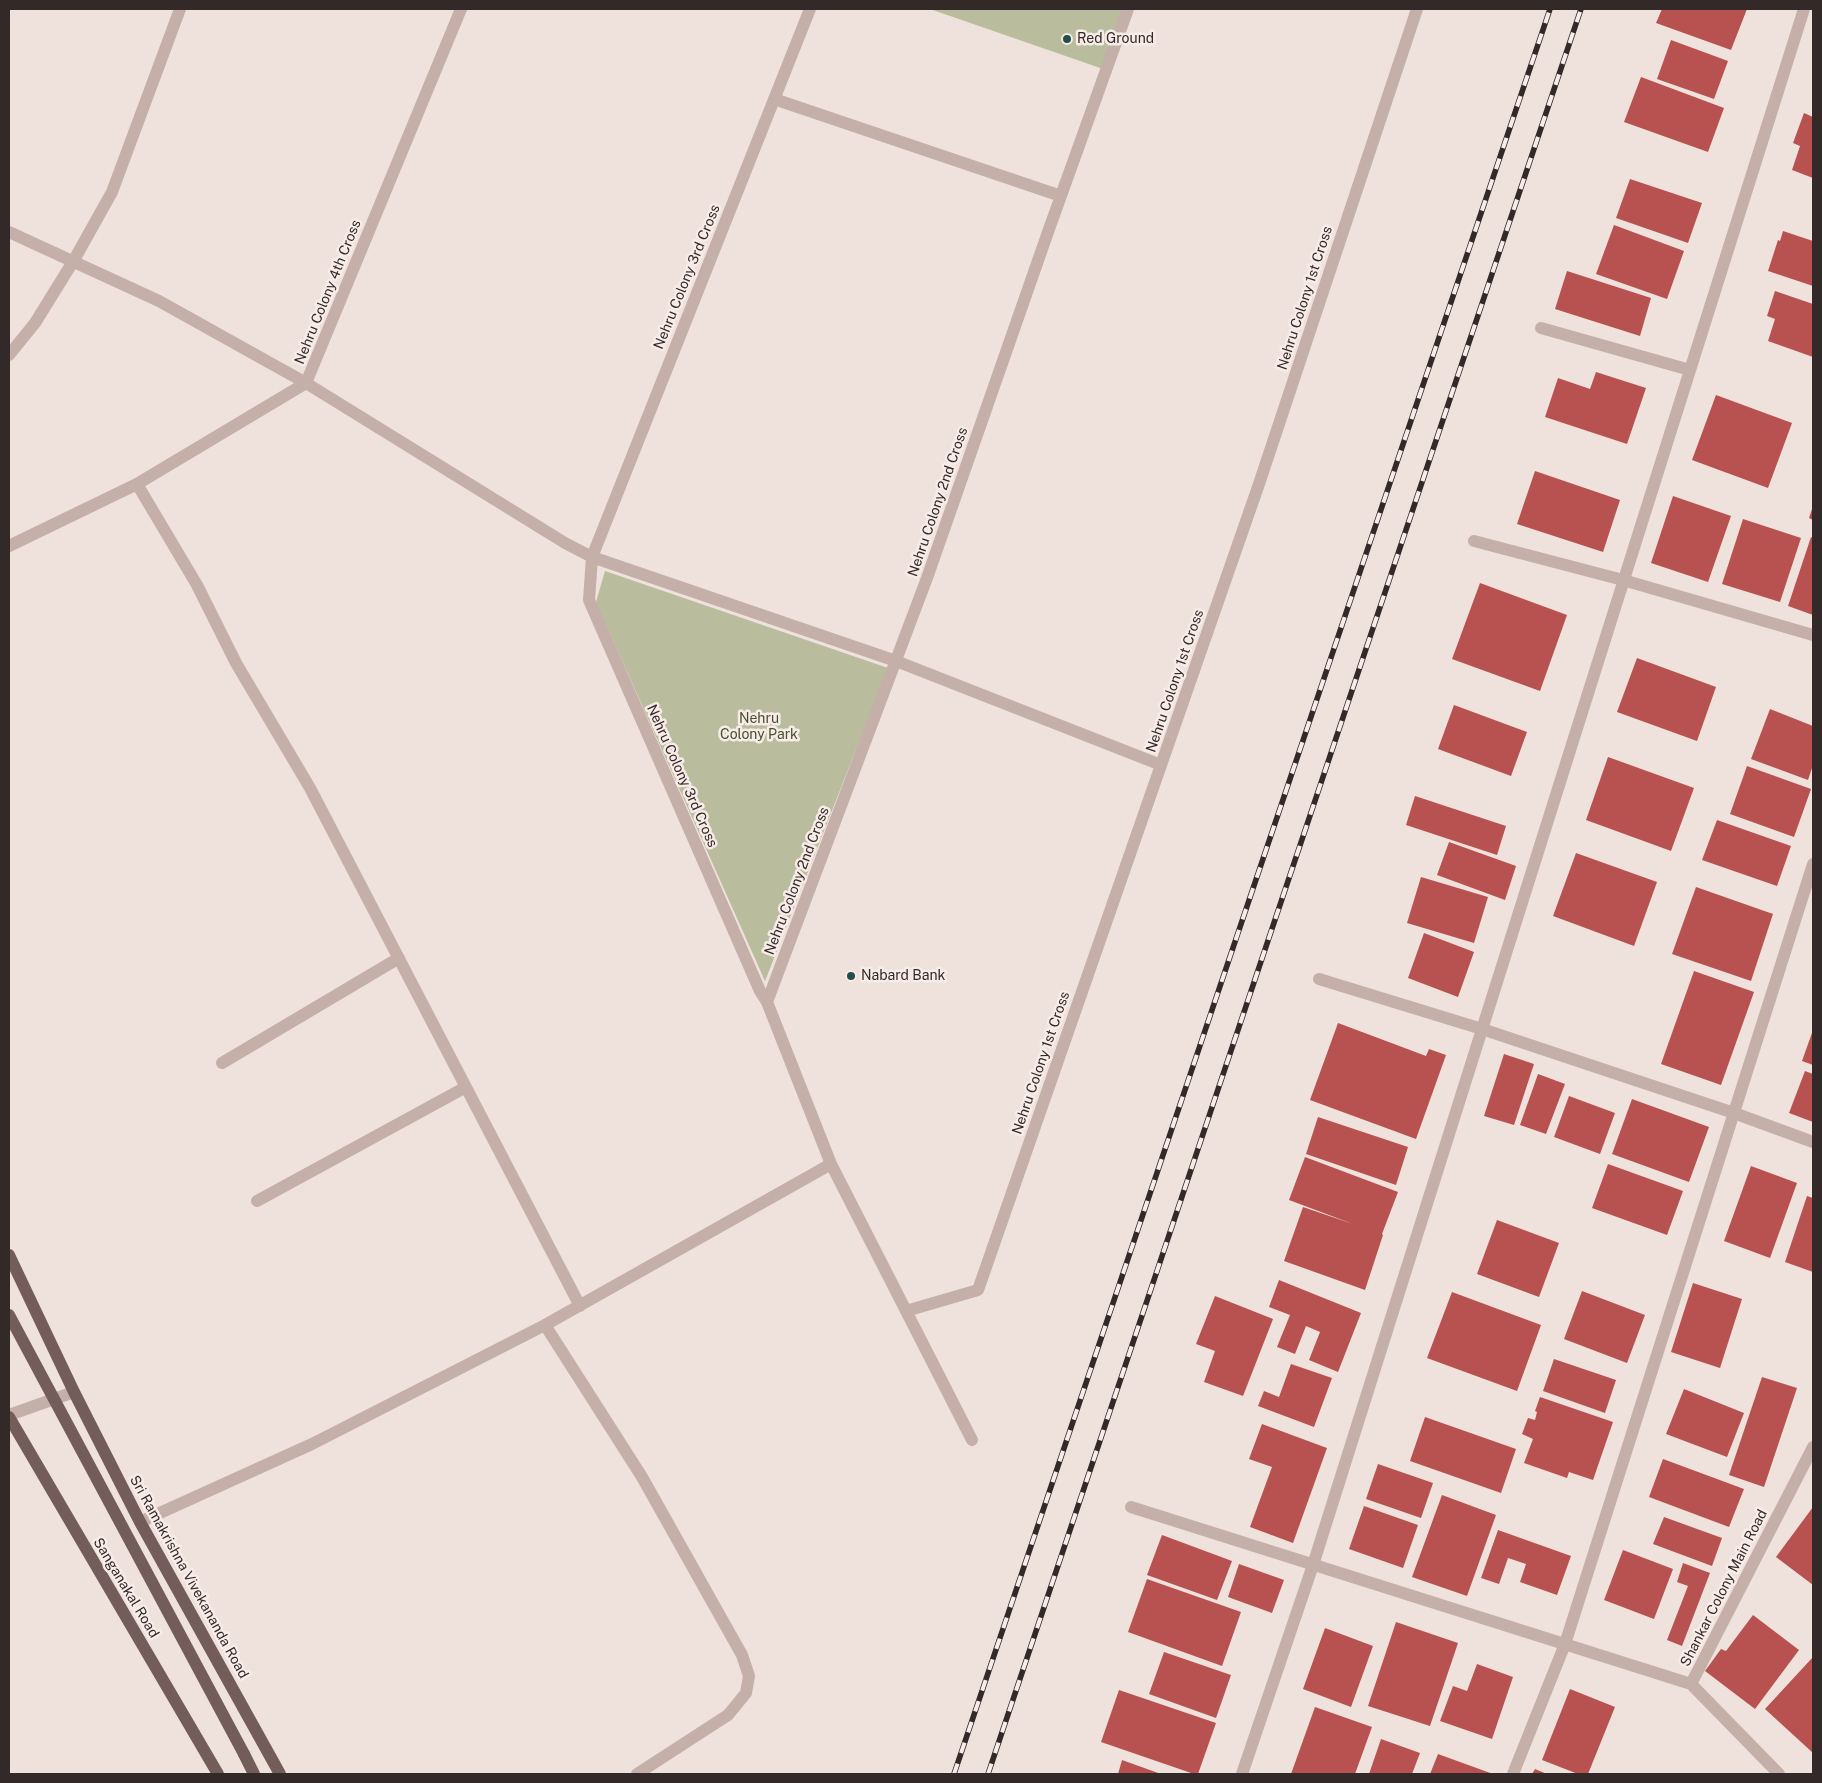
<!DOCTYPE html>
<style>
body{margin:0}
#map{position:relative;width:1822px;height:1783px;overflow:hidden;background:#efe1dc;font-family:"Public Sans",sans-serif}
canvas{display:block}
.frame{position:absolute;inset:0;border:10px solid #332928;pointer-events:none}
</style>
<div id="map">
<canvas width="1822" height="1783"></canvas>
<div class="frame"></div>
</div>
<script>
const context = document.querySelector('canvas').getContext('2d');
context.lineJoin = 'round';
function paint(path, color) { context.fillStyle = color; context.fill(path, 'evenodd'); }
const poly = rows => new Path2D(rows.map(r => 'M' + r).join(''));
function strokePath(path, color, width, dash) { context.strokeStyle = color; context.lineWidth = width; context.lineCap = dash ? 'butt' : 'round'; context.setLineDash(dash || []); context.stroke(path); }
function write(font, color, halo, rows, align = 'center') {
  context.font = font + ' "Public Sans",sans-serif'; context.lineWidth = 5; context.setLineDash([]); context.textBaseline = 'middle'; context.strokeStyle = halo; context.fillStyle = color; for (const [text, x, y, turn = 0] of rows) {
    context.save(); context.translate(x, y); context.rotate((+turn || 0) * Math.PI / 180); context.textAlign = isNaN(turn) ? turn : align; if (halo) context.strokeText(text, 0, 0); context.fillText(text, 0, 0); context.restore();
  }
}
const green = poly([
 [930,9,1125,9,1106,70],
 [605,571,888,668,765,981,596,602]
]);
const building = poly([
 [1662,9,1747,9,1731,50,1656,23],
 [1671,40,1728,61,1714,99,1657,79],
 [1641,77,1724,108,1708,152,1624,122],
 [1804,113,1813,117,1813,178,1792,170,1800,146,1793,143],
 [1630,179,1702,203,1688,243,1616,218],
 [1614,225,1684,251,1667,299,1596,274],
 [1783,231,1813,241,1813,286,1768,271,1778,240,1780,241],
 [1567,271,1651,298,1640,336,1555,309],
 [1775,291,1813,304,1813,357,1768,341,1775,319,1767,316],
 [1596,372,1646,388,1627,444,1545,417,1558,378,1590,389],
 [1716,395,1792,423,1768,488,1692,460],
 [1535,471,1620,500,1603,552,1517,524],
 [1673,496,1731,516,1708,582,1651,563],
 [1813,506,1813,520,1809,518],
 [1743,519,1801,538,1780,602,1722,584],
 [1811,537,1813,538,1813,615,1788,606],
 [1480,583,1567,615,1540,691,1452,659],
 [1637,658,1716,687,1697,741,1617,712],
 [1454,705,1527,732,1511,776,1438,749],
 [1770,709,1813,726,1813,765,1808,780,1751,759],
 [1608,757,1694,788,1671,851,1586,820],
 [1747,766,1811,789,1794,837,1730,814],
 [1415,796,1506,826,1497,855,1406,825],
 [1717,820,1791,846,1777,886,1702,860],
 [1449,842,1516,866,1505,900,1437,875],
 [1576,853,1657,882,1634,946,1553,916],
 [1421,877,1488,897,1474,943,1407,923],
 [1696,887,1773,914,1751,981,1672,954],
 [1424,933,1474,952,1458,997,1408,978],
 [1694,971,1754,992,1721,1085,1661,1064],
 [1338,1023,1426,1056,1429,1049,1446,1055,1416,1139,1310,1100],
 [1813,1030,1813,1065,1802,1061],
 [1504,1054,1534,1064,1514,1125,1484,1116],
 [1805,1071,1813,1074,1813,1122,1789,1113],
 [1538,1074,1565,1084,1546,1134,1520,1125],
 [1569,1096,1615,1113,1600,1154,1554,1137],
 [1632,1099,1709,1127,1689,1182,1612,1154],
 [1318,1117,1408,1147,1396,1185,1306,1154],
 [1305,1157,1398,1192,1382,1234,1383,1235,1365,1290,1284,1261,1303,1207,1353,1224,1289,1200],
 [1608,1164,1683,1191,1667,1235,1592,1208],
 [1751,1166,1797,1183,1770,1258,1724,1241],
 [1807,1196,1813,1198,1813,1272,1785,1262],
 [1497,1220,1559,1243,1539,1297,1477,1274],
 [1279,1280,1361,1313,1338,1372,1309,1360,1320,1332,1306,1326,1295,1354,1277,1347,1290,1315,1269,1307],
 [1693,1283,1742,1299,1720,1368,1671,1352],
 [1582,1291,1645,1315,1627,1363,1564,1339],
 [1452,1292,1541,1325,1517,1391,1427,1358],
 [1215,1296,1273,1319,1243,1396,1204,1382,1215,1351,1196,1344],
 [1554,1359,1616,1380,1605,1413,1543,1391],
 [1291,1364,1332,1378,1314,1427,1258,1406,1264,1391,1279,1397],
 [1762,1377,1797,1388,1764,1487,1729,1475],
 [1684,1389,1744,1413,1727,1457,1666,1434],
 [1540,1397,1613,1422,1593,1480,1569,1472,1567,1478,1524,1463,1533,1439,1522,1434,1528,1418,1535,1420,1537,1412,1535,1411],
 [1425,1417,1516,1449,1501,1493,1410,1461],
 [1262,1424,1327,1448,1293,1543,1250,1527,1272,1467,1249,1459],
 [1663,1459,1744,1489,1729,1527,1649,1497],
 [1378,1464,1433,1483,1421,1518,1366,1499],
 [1442,1495,1496,1515,1467,1596,1412,1577],
 [1364,1506,1418,1525,1403,1568,1349,1549],
 [1813,1507,1813,1585,1776,1557],
 [1664,1517,1722,1538,1712,1566,1653,1544],
 [1498,1530,1571,1556,1557,1595,1520,1582,1526,1564,1508,1558,1499,1584,1481,1578],
 [1162,1535,1232,1561,1217,1600,1147,1575],
 [1623,1550,1673,1569,1654,1619,1604,1600],
 [1683,1563,1710,1573,1682,1646,1667,1640,1688,1586,1677,1582],
 [1239,1564,1284,1580,1272,1613,1228,1597],
 [1147,1579,1241,1612,1222,1666,1128,1632],
 [1753,1615,1799,1650,1755,1709,1705,1671,1721,1649,1726,1651],
 [1396,1622,1458,1643,1430,1726,1368,1706],
 [1325,1628,1373,1646,1351,1707,1303,1689],
 [1164,1652,1231,1675,1216,1718,1149,1694],
 [1813,1657,1813,1753,1765,1709],
 [1477,1664,1513,1677,1492,1739,1440,1721,1453,1686,1467,1691],
 [1570,1689,1615,1707,1588,1774,1578,1774,1542,1760],
 [1119,1690,1216,1723,1198,1774,1194,1774,1101,1742],
 [1315,1707,1372,1727,1355,1774,1291,1774],
 [1381,1739,1420,1753,1412,1774,1369,1774],
 [1438,1754,1493,1774,1430,1774],
 [1122,1760,1161,1774,1118,1774],
 [1535,1769,1547,1774,1532,1774]
]);
const minor = poly([
 [810,9,592,557,896,661,1161,765],
 [774,99,1061,196],
 [9,232,159,301,306,383,565,543,592,557,589,600,760,991,767,1002,831,1164,972,1440],
 [1541,328,1690,370],
 [9,355,35,323,74,260,112,192,180,9],
 [137,484,197,585,236,663,310,788,580,1306],
 [1474,541,1623,580,1813,635],
 [9,546,137,484,306,383,461,9],
 [1319,979,1482,1029,1734,1113,1813,1142],
 [767,1002,927,578,1048,232,1128,9],
 [222,1063,399,958],
 [257,1201,466,1087],
 [906,1311,978,1290,1259,484,1417,9],
 [545,1325,642,1477,742,1655,749,1676,746,1693,728,1715,637,1774],
 [9,1415,74,1392],
 [1131,1507,1691,1684],
 [140,1522,312,1444,545,1325,831,1164],
 [1242,1774,1313,1565,1804,9],
 [1513,1774,1565,1644,1813,864],
 [1779,1774,1691,1684,1813,1447]
]);
const major = poly([
 [9,1255,74,1392,140,1522,280,1774],
 [9,1417,218,1774],
 [244,1754,254,1774]
]);
const rail = poly([
 [954,1774,1550,9],
 [988,1774,1581,9]
]);
const majorBridge = poly([
 [9,1315,244,1754]
]);
const markers = [
 [1067,39,5,"#225048"],
 [851,976,5,"#225048"]
];
const poiNames = [
 ["Red Ground",1077,39],
 ["Nabard Bank",861,976]
];
const streetNames = [
 ["Nehru Colony 3rd Cross",687,277,-68],
 ["Nehru Colony 4th Cross",328,292,-68],
 ["Nehru Colony 1st Cross",1305,298,-72],
 ["Nehru Colony 2nd Cross",938,502,-71],
 ["Nehru Colony 1st Cross",1175,681,-71],
 ["Nehru Colony 3rd Cross",682,776,66],
 ["Nehru Colony 2nd Cross",797,881,-69],
 ["Nehru Colony 1st Cross",1041,1063,-71],
 ["Sri Ramakrishna Vivekananda Road",189,1577,61],
 ["Sanganakal Road",126,1588,59],
 ["Shankar Colony Main Road",1724,1588,-63]
];
const parkNames = [
 ["Nehru",759,719],
 ["Colony Park",759,735]
];
paint(green, '#b9bc9d');
paint(building, '#b85250');
strokePath(minor, '#c5afa9', 12);
strokePath(major, '#735d5b', 12);
strokePath(rail, '#332928', 5.5);
strokePath(rail, '#f7ece7', 4, [11]);
strokePath(majorBridge, '#735d5b', 12);
for (const [x, y, r, color] of markers) { const dot = new Path2D(); dot.arc(x, y, r, 0, 2 * Math.PI); context.fillStyle = color; context.fill(dot); strokePath(dot, '#f7ece7', 2); }
write('14px', '#332928', '#f7ece7', poiNames, 'left');
write('14px', '#332928', '#f7ece7', streetNames);
write('14px', '#4a4f2f', '#f7ece7', parkNames);
</script>
